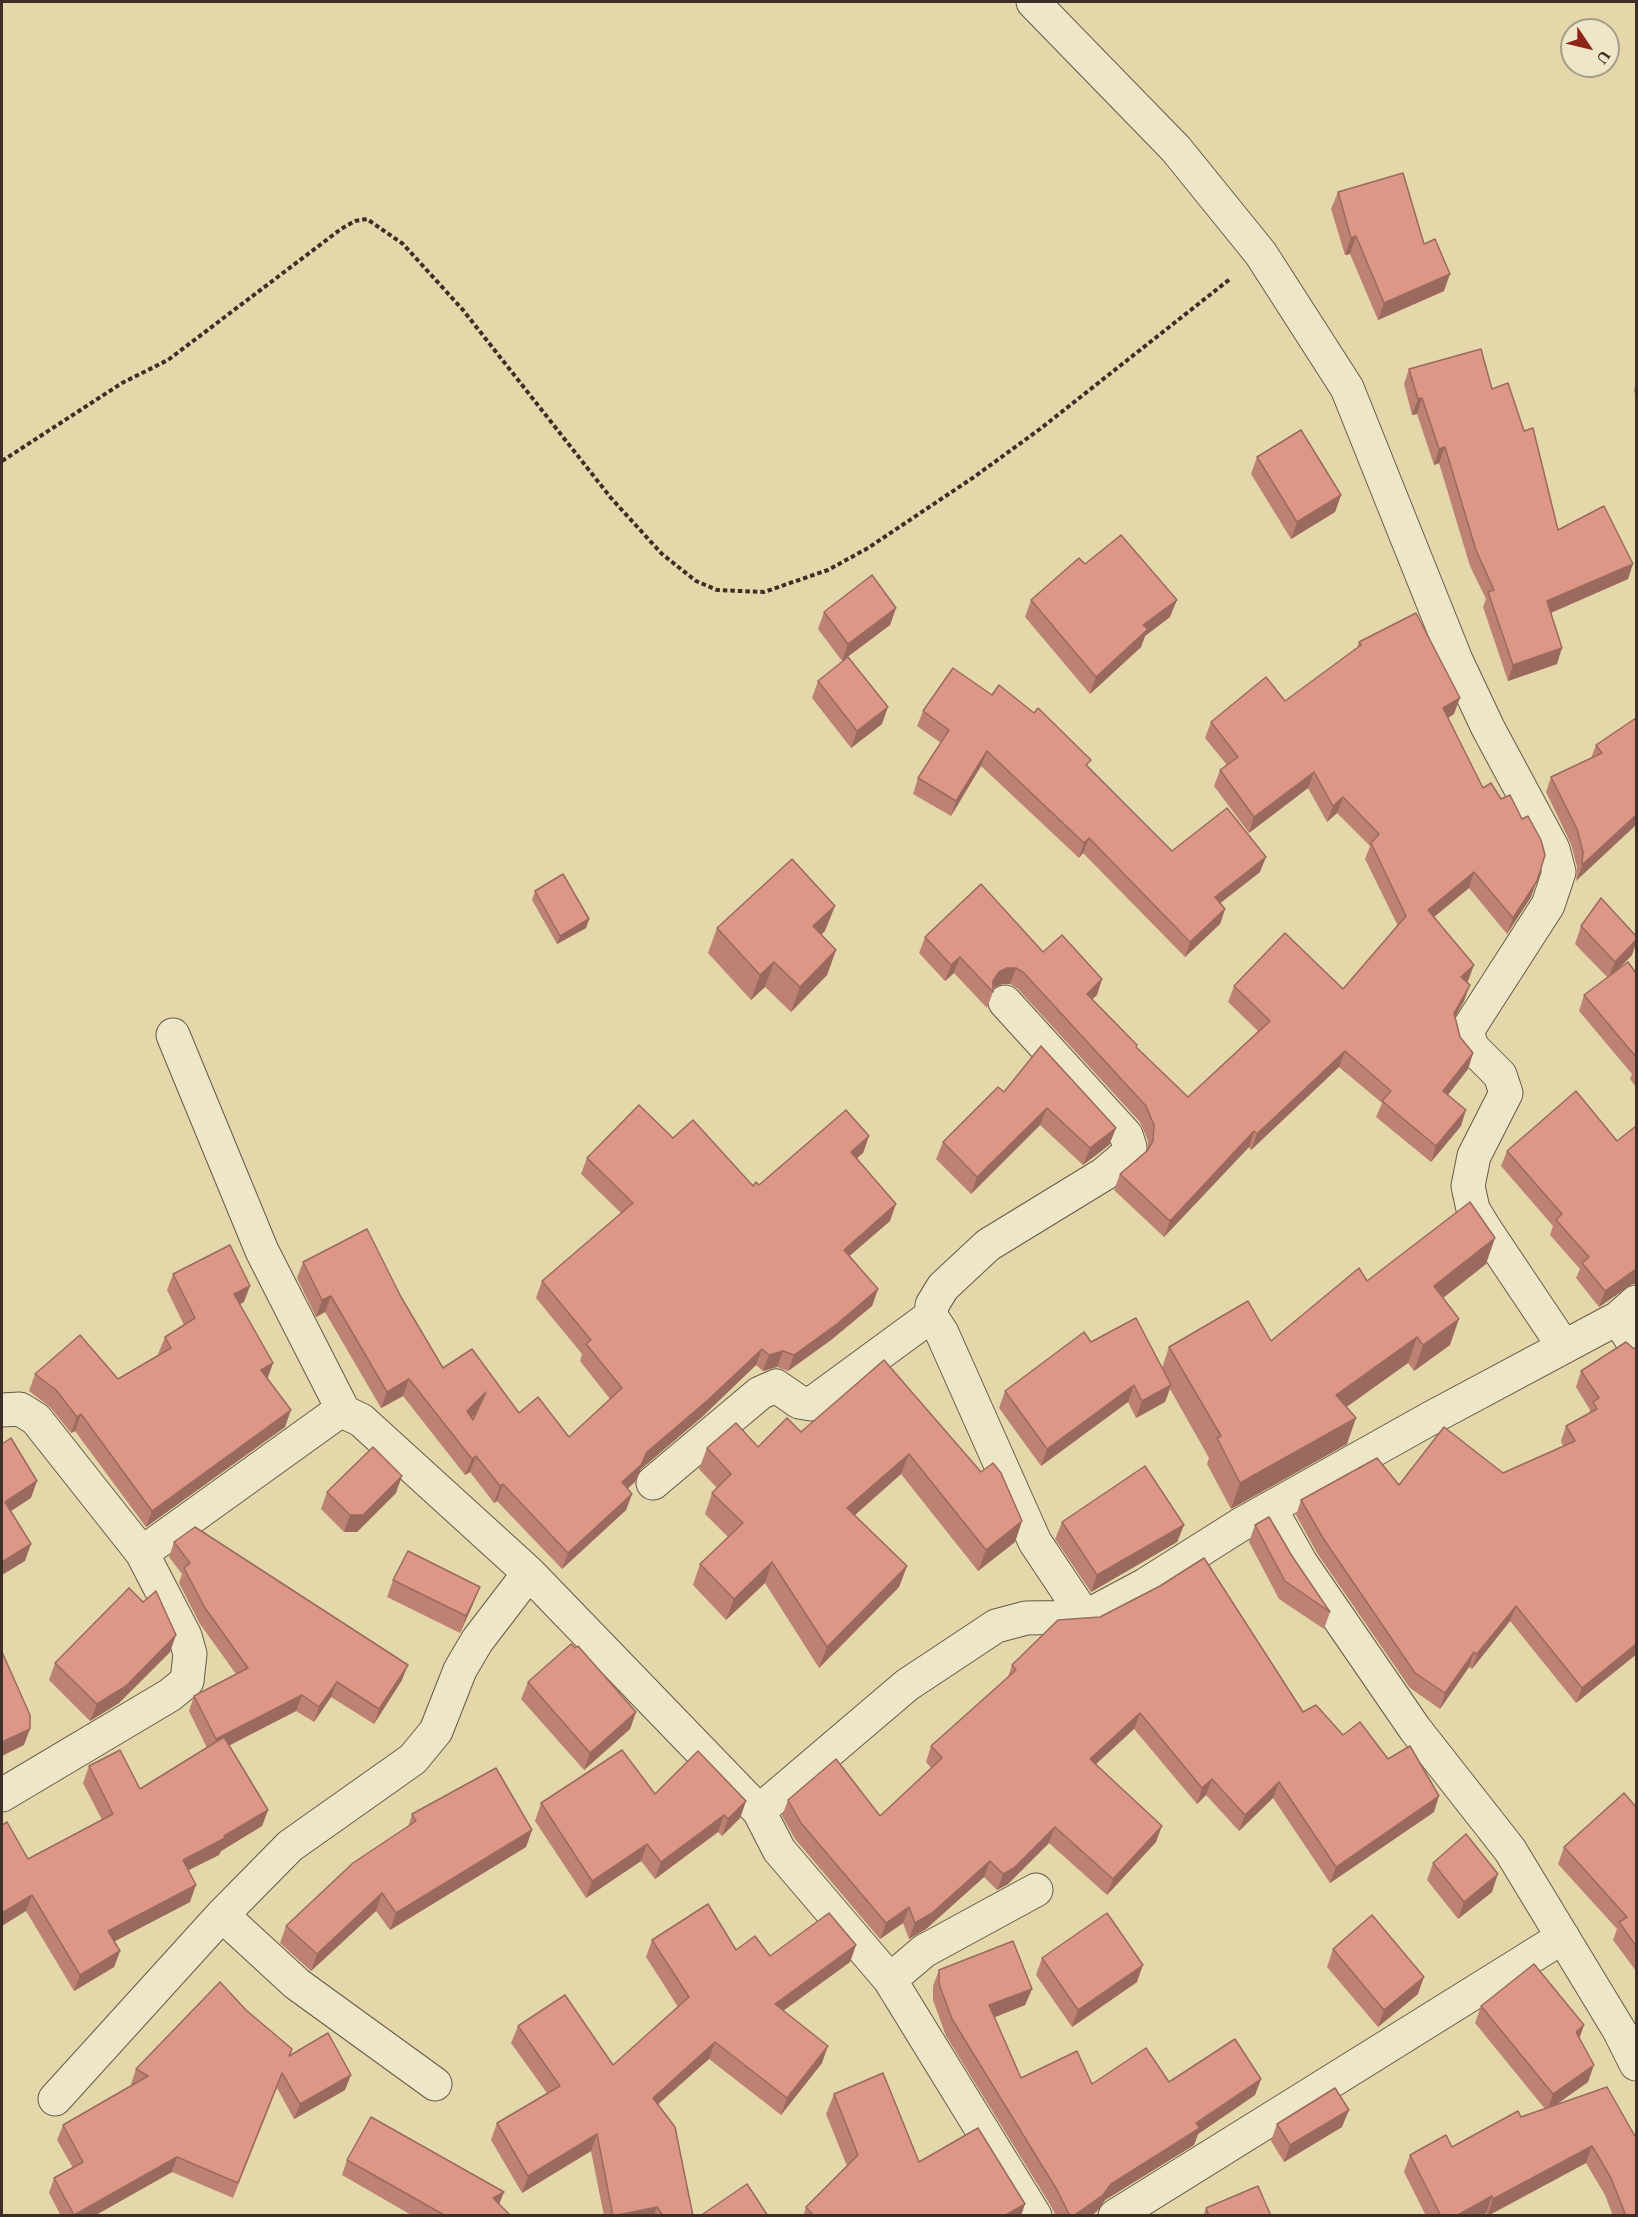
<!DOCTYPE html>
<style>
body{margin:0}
#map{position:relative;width:1638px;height:2217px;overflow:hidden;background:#e4d8aa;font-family:"EB Garamond",serif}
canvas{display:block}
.frame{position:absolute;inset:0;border:3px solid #3d2f28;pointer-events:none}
.north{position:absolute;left:1560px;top:18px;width:60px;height:60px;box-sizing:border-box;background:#ede6c8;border:2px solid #a79d88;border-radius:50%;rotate:125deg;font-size:16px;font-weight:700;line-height:24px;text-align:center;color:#3d2f28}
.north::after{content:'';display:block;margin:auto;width:21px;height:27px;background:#8f2418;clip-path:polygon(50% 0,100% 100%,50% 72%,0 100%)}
</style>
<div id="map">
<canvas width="1638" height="2217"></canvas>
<div class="frame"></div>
<div class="north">U</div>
</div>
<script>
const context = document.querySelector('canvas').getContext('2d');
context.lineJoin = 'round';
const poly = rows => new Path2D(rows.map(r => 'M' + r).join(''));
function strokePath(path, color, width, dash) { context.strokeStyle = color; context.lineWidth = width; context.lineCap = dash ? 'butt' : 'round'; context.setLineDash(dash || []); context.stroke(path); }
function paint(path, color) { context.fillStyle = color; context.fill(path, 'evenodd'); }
const path = poly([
 [2,461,122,383,168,360,341,229,355,221,367,219,403,244,463,310,611,498,662,554,696,581,717,590,764,592,828,570,868,548,974,477,1040,429,1230,279]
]);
const minor = poly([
 [1033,2,1176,149,1261,254,1347,388,1456,660,1488,728,1553,849,1559,872,1548,905,1467,1031,1472,1047,1500,1075,1506,1093,1474,1156,1468,1186,1473,1209,1485,1229,1564,1347],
 [1005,1002,1126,1135,1130,1147,1129,1153,1104,1174,988,1245,943,1287,932,1305,931,1316,942,1333,1035,1542,1085,1617],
 [173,1035,262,1251,344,1412],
 [1618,1318,1636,1347],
 [2,1410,20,1409,36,1419,142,1553],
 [653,1483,760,1393,776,1386,799,1402,811,1404,931,1316],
 [1270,1508,1301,1563,1415,1729,1510,1850,1619,2030,1636,2064],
 [2,1795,170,1695,187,1681,190,1654,185,1636,142,1553,334,1415,344,1412,361,1420,529,1573,759,1811,907,1685,996,1626,1026,1618,1085,1617,1145,1585,1240,1525,1431,1418,1618,1318,1636,1302],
 [759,1811,779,1850,890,1980,1035,2216],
 [222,1915,297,1984,435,2084],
 [890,1980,924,1951,1036,1890],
 [55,2099,222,1915,290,1846,413,1759,436,1731,460,1670,477,1641,529,1573],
 [1115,2216,1563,1937]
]);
const wall = poly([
 [1338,192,1424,244,1444,291,1378,320,1350,254,1345,255,1331,209],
 [1409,369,1492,389,1558,530,1628,579,1551,613,1557,664,1508,681,1483,607,1486,599,1470,566,1439,463,1434,465,1417,414,1412,415,1404,384],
 [1636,382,1636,399,1634,390],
 [1257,457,1341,495,1335,512,1291,539,1251,474],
 [1085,564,1170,617,1145,636,1141,647,1090,694,1025,617,1031,600],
 [896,608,890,625,842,661,818,629,824,612],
 [1359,642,1454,714,1448,718,1531,897,1507,934,1469,888,1434,917,1468,981,1464,1001,1455,1017,1460,1037,1473,1053,1468,1069,1447,1095,1461,1126,1431,1162,1376,1117,1382,1103,1339,1067,1251,1150,1249,1147,1164,1237,1114,1190,1120,1174,1147,1150,1148,1141,1140,1122,1018,989,1010,984,1002,984,993,988,993,992,987,1008,954,973,945,981,919,953,925,937,1043,952,1102,979,1097,995,1092,999,1137,1045,1136,1047,1188,1097,1258,1031,1228,1002,1234,986,1343,989,1398,926,1365,859,1370,846,1337,813,1327,822,1308,788,1249,833,1214,786,1220,770,1227,765,1205,738,1211,722,1285,701,1357,648],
 [818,681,882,724,851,748,812,698],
 [923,711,1088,766,1172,851,1260,872,1220,903,1225,909,1220,924,1185,957,1083,853,1079,858,981,766,951,816,913,794,918,778,941,743,917,726],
 [1636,718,1576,881,1577,867,1571,844,1546,792,1551,777,1591,758,1596,745],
 [535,891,589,919,586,928,557,944,532,900],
 [1581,926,1632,955,1616,972,1636,973,1636,1087,1630,1079,1632,1074,1579,1011,1584,995,1608,978,1575,944],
 [717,928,825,931,821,935,836,950,827,975,791,1012,765,987,751,1000,708,953],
 [1004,1092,1116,1128,1109,1145,1083,1165,1040,1125,971,1194,936,1159,943,1142],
 [869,1136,863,1153,857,1158,890,1221,849,1256,878,1289,872,1306,831,1340,788,1371,777,1367,763,1371,756,1365,702,1417,641,1469,635,1482,627,1488,632,1494,626,1510,562,1569,497,1501,494,1503,470,1472,465,1475,403,1396,381,1408,325,1312,316,1317,297,1278,303,1262,401,1297,443,1368,519,1413,569,1437,610,1399,580,1361,582,1354,536,1298,542,1281,621,1213,581,1174,587,1158,673,1138,753,1186,759,1185],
 [1617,1141,1632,1284,1599,1307,1576,1278,1580,1269,1550,1235,1553,1226,1501,1166,1507,1151],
 [1486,1264,1443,1298,1450,1345,1414,1371,1408,1363,1346,1407,1347,1444,1231,1509,1207,1464,1209,1458,1170,1389,1165,1402,1136,1418,1128,1402,1041,1466,999,1408,1005,1391,1091,1342,1162,1368,1169,1347,1271,1341,1367,1281],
 [173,1274,244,1302,240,1304,273,1363,267,1378,285,1427,146,1527,75,1431,71,1433,50,1407,29,1391,35,1374,118,1379,159,1355,158,1354,165,1337,184,1325,167,1290],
 [1633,1348,1636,1349,1636,1655,1576,1703,1510,1621,1472,1669,1469,1667,1440,1709,1410,1688,1317,1553,1296,1515,1301,1500,1399,1485,1503,1473,1563,1446,1561,1441,1566,1426,1589,1413,1590,1410,1576,1387,1581,1371],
 [884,1360,1022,1521,1015,1542,978,1571,901,1474,855,1515,907,1566,899,1587,819,1668,765,1583,726,1620,693,1585,700,1564,728,1537,705,1514,712,1493,717,1488,699,1469,707,1448,758,1447,801,1432],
 [327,1492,396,1493,357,1532,344,1532,321,1509],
 [1062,1522,1184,1525,1177,1542,1091,1592,1055,1539],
 [1255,1525,1330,1612,1324,1629,1279,1599,1249,1542],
 [174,1542,402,1680,374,1724,331,1697,314,1722,296,1711,229,1745,268,1810,262,1826,221,1851,219,1855,188,1870,190,1902,114,1941,120,1951,114,1967,74,1991,26,1911,28,1859,102,1820,83,1783,89,1766,140,1789,207,1748,189,1711,194,1696,236,1674,200,1624,179,1583,182,1574,169,1557],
 [393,1580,473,1604,460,1633,387,1597],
 [170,1652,119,1703,90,1721,49,1680,55,1663],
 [1012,1665,1303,1712,1388,1759,1434,1812,1330,1883,1273,1798,1239,1831,1206,1795,1197,1804,1134,1729,1096,1764,1156,1842,1107,1895,1049,1843,1008,1884,997,1890,984,1877,926,1929,909,1939,903,1923,880,1939,795,1839,782,1816,788,1800,880,1816,931,1768,926,1762,931,1746,1008,1677],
 [528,1682,636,1712,630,1729,584,1770,521,1699],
 [655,1794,746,1801,740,1818,722,1836,718,1832,655,1879,641,1861,586,1898,535,1821,541,1803],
 [1636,1807,1636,1971,1613,1940,1617,1929,1558,1864,1564,1847],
 [412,1814,532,1830,526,1847,390,1930,376,1911,311,1971,280,1943,286,1926,408,1827],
 [1433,1863,1492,1892,1458,1919,1427,1880],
 [652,1940,736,1950,770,1956,856,1945,850,1962,783,2011,822,2063,781,2115,709,2059,658,2104,693,2216,604,2216,591,2151,522,2193,491,2140,497,2123,547,2093,511,2043,518,2026,613,2065,678,2007,646,1957],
 [1333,1949,1418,1994,1378,2027,1327,1967],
 [1042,1958,1137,1982,1072,2027,1036,1975],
 [939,1970,1032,1989,1025,2005,994,2017,1021,2078,1092,2084,1261,2079,1255,2095,1198,2134,1194,2145,1105,2200,1097,2211,1091,2216,1056,2216,1051,2206,946,2036,933,2000,933,1986],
 [1481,2006,1584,2025,1579,2038,1588,2082,1557,2104,1607,2087,1636,2216,1613,2216,1605,2195,1586,2163,1488,2216,1486,2213,1481,2216,1426,2216,1404,2172,1410,2155,1452,2147,1521,2117,1545,2109,1475,2023],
 [289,2055,345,2090,294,2119,277,2088,233,2198,172,2172,94,2216,61,2216,49,2193,54,2178,73,2168,57,2140,63,2125,132,2085,131,2084,136,2069],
 [834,2094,919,2162,1021,2216,803,2216,806,2207,847,2166,826,2114],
 [1277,2124,1342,2127,1284,2162,1271,2141],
 [347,2160,504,2192,499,2204,511,2216,413,2216,342,2175],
 [1206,2208,1271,2216,1203,2216]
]);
const shadedWall = poly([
 [1356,236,1350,254,1345,255,1351,238],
 [1450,274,1444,291,1378,320,1384,303],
 [1422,398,1417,414,1412,415,1418,399],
 [1445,447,1439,463,1434,465,1439,449],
 [1341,495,1335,512,1291,539,1297,522],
 [1633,564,1628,579,1541,617,1547,601],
 [1177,600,1170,617,1145,636,1141,647,1090,694,1096,677,1143,625],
 [896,608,890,625,842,661,848,644],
 [1562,648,1557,664,1508,681,1513,665],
 [1460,698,1454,714,1437,724,1443,708],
 [888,707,882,724,851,748,857,731],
 [987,751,981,766,951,816,956,801],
 [1314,772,1308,788,1249,833,1254,817],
 [1343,797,1337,813,1327,822,1333,806],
 [1636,815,1636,825,1576,881,1582,865],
 [1089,838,1083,853,1079,858,1084,843],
 [1266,857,1260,872,1209,912,1215,897],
 [1474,872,1469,888,1423,926,1428,910],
 [1537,881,1531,897,1507,934,1513,918],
 [835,906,825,931,803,951,813,926],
 [1225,909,1220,924,1185,957,1190,942],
 [589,919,586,928,557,944,560,936],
 [1636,940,1636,944,1632,955,1608,979,1615,962],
 [836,950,827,975,791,1012,800,987],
 [960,957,954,973,945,981,951,965],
 [774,962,765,987,751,1000,760,975],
 [1474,965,1468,981,1456,993,1461,977],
 [1007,968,1016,968,1010,984,1002,984,993,988,993,981,999,972],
 [1102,979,1097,995,1081,1010,1087,994],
 [1470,985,1464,1001,1448,1029,1454,1013],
 [1345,1051,1339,1067,1251,1150,1257,1134],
 [1473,1053,1468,1069,1438,1108,1443,1091],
 [1047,1108,1040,1125,971,1194,977,1177],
 [1466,1110,1461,1126,1431,1162,1436,1146],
 [1116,1128,1109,1145,1083,1165,1090,1148],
 [1254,1131,1249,1147,1164,1237,1170,1221],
 [869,1136,863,1153,845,1168,851,1152],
 [896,1204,890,1221,838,1266,844,1250],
 [1495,1238,1486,1264,1425,1312,1434,1286],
 [1636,1269,1636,1284,1632,1284,1599,1307,1605,1291],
 [250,1286,244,1302,228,1310,234,1294],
 [878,1289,872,1306,831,1340,788,1371,794,1355],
 [331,1296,325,1312,316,1317,322,1300],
 [1459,1319,1450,1345,1414,1371,1423,1345],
 [1417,1337,1408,1363,1327,1421,1336,1395],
 [762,1349,756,1365,702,1417,641,1469,635,1482,616,1499,622,1482,647,1452],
 [783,1351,777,1367,763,1371,769,1355],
 [273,1363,267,1380,261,1370],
 [409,1379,403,1396,381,1408,387,1392],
 [1134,1385,1128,1402,1041,1466,1047,1449],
 [1171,1385,1165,1402,1136,1418,1142,1401],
 [486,1392,480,1409,461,1428,467,1411],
 [291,1410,285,1427,146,1527,152,1511],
 [81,1414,75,1431,71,1433,77,1417],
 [1356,1418,1347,1444,1231,1509,1240,1483],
 [909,1454,901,1474,839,1529,847,1508],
 [476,1456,470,1472,465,1475,472,1459],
 [402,1476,396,1493,357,1532,344,1532,350,1515],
 [37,1481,31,1498,2,1517,5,1502],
 [503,1484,497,1501,494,1503,500,1486],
 [632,1494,626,1510,562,1569,568,1553],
 [1022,1521,1015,1542,978,1571,986,1550],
 [1184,1525,1177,1542,1091,1592,1097,1575],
 [31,1544,25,1561,2,1575,2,1562],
 [772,1562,765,1583,726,1620,734,1599],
 [907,1566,899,1587,819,1668,827,1647],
 [480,1587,473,1604,460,1633,466,1616],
 [1516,1606,1510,1621,1472,1669,1477,1654],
 [176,1635,170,1652,119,1703,90,1721,97,1704],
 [1636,1644,1636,1654,1576,1703,1582,1688],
 [1474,1652,1469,1667,1440,1709,1445,1693],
 [408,1665,402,1680,374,1724,379,1709],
 [337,1682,331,1697,314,1722,319,1707],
 [302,1695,296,1711,211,1755,216,1739],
 [636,1712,630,1729,584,1770,590,1753],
 [1140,1713,1134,1729,1084,1775,1090,1759],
 [30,1729,24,1745,2,1756,2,1742],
 [1212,1779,1206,1795,1197,1804,1202,1788],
 [1279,1782,1273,1798,1239,1831,1245,1815],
 [1439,1796,1434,1812,1330,1883,1336,1867],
 [746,1801,740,1818,722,1836,728,1819],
 [268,1810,262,1826,221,1851,219,1855,177,1876,183,1860],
 [724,1815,718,1832,655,1879,661,1862],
 [1162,1826,1156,1842,1107,1895,1113,1879],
 [1055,1827,1049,1843,1008,1884,997,1890,1003,1874],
 [532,1830,526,1847,390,1930,396,1913],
 [647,1844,641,1861,586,1898,592,1881],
 [990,1861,984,1877,926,1929,909,1939,915,1923],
 [1498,1874,1492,1892,1458,1919,1464,1902],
 [196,1885,190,1902,102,1948,108,1931],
 [382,1893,376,1911,311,1971,317,1954],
 [32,1895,26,1911,2,1926,2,1913],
 [909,1907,903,1923,880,1939,886,1923],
 [856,1945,850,1962,769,2021,775,2004],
 [120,1951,114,1967,74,1991,80,1975],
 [1143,1965,1137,1982,1072,2027,1078,2010],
 [1424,1977,1418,1994,1378,2027,1384,2010],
 [1032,1989,1025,2005,983,2022,989,2005],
 [1584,2025,1578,2042,1576,2032],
 [715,2042,709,2059,646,2115,653,2098],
 [828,2046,822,2063,781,2115,787,2098],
 [1594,2065,1588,2082,1547,2111,1553,2094],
 [351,2075,345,2090,294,2119,300,2104],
 [1261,2079,1255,2095,1198,2134,1194,2145,1105,2200,1097,2211,1091,2216,1073,2216,1111,2184,1196,2123],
 [1349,2110,1342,2127,1284,2162,1290,2145],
 [597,2134,591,2151,522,2193,528,2176],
 [1592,2146,1586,2163,1487,2216,1493,2199],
 [177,2157,172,2172,94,2216,74,2216],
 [504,2192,498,2207,493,2198],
 [1492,2196,1486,2213,1481,2216,1456,2216],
 [1025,2204,1021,2216,1004,2216],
 [657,2207,654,2216,615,2216]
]);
const building = poly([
 [1403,173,1424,244,1435,239,1450,274,1384,303,1356,236,1351,238,1338,192,1403,173],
 [1481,349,1492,389,1508,383,1524,431,1533,428,1558,530,1604,506,1633,564,1547,601,1562,648,1513,665,1488,592,1494,590,1476,550,1445,447,1439,449,1422,398,1418,399,1409,369,1481,349],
 [1301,430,1341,495,1297,522,1257,457,1301,430],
 [1121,535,1177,600,1143,625,1148,629,1096,677,1031,600,1079,558,1085,564,1121,535],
 [872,575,896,608,848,644,824,612,872,575],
 [1416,613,1460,698,1443,708,1483,788,1491,783,1501,799,1510,795,1522,819,1528,816,1541,840,1545,855,1537,881,1513,918,1474,872,1428,910,1474,965,1461,977,1470,985,1454,1013,1460,1037,1473,1053,1443,1091,1466,1110,1436,1146,1382,1101,1391,1091,1345,1051,1257,1134,1254,1131,1170,1221,1120,1174,1147,1151,1153,1141,1154,1125,1146,1106,1024,973,1016,968,1007,968,999,972,993,981,993,992,960,957,951,965,925,937,981,884,1043,952,1062,935,1102,979,1087,994,1137,1045,1136,1047,1188,1097,1270,1021,1234,986,1285,933,1343,989,1406,916,1371,843,1379,834,1343,797,1333,806,1314,772,1254,817,1220,770,1238,757,1211,722,1266,677,1285,701,1361,645,1359,642,1416,613],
 [848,657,888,707,857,731,818,681,848,657],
 [953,668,992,695,999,685,1034,713,1038,708,1091,760,1086,765,1172,851,1227,808,1266,857,1215,897,1225,909,1190,942,1089,838,1084,843,987,751,956,801,918,778,949,730,923,711,953,668],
 [1636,718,1636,815,1582,865,1583,852,1577,829,1551,777,1602,753,1596,745,1636,718],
 [792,859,835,906,813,926,836,950,800,987,774,962,760,975,717,928,792,859],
 [563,874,589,919,560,936,535,891,563,874],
 [1601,898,1636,936,1636,940,1615,962,1581,926,1601,898],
 [1628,962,1636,973,1636,1057,1584,995,1628,962],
 [1041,1046,1116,1128,1090,1148,1047,1108,977,1177,943,1142,998,1087,1004,1092,1041,1046],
 [1576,1091,1617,1141,1636,1126,1636,1269,1605,1291,1582,1263,1589,1257,1556,1220,1562,1214,1507,1151,1576,1091],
 [639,1105,673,1138,693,1120,753,1186,756,1182,759,1185,846,1110,869,1136,851,1152,896,1204,844,1250,878,1289,837,1324,794,1355,783,1351,769,1355,762,1349,708,1400,647,1452,641,1465,622,1482,632,1494,568,1553,503,1484,500,1486,476,1456,472,1459,409,1379,387,1392,331,1296,322,1300,303,1262,367,1229,401,1297,443,1368,472,1349,519,1413,538,1397,569,1437,622,1388,586,1344,591,1340,542,1281,633,1203,587,1158,639,1105],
 [486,1392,473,1420,467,1411,486,1392],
 [1470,1202,1495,1238,1434,1286,1459,1319,1423,1345,1417,1337,1336,1395,1356,1418,1240,1483,1217,1438,1221,1436,1169,1347,1248,1301,1271,1341,1359,1268,1367,1281,1470,1202],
 [230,1245,250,1286,234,1294,273,1363,261,1370,291,1410,152,1511,81,1414,77,1417,56,1390,35,1374,80,1335,118,1379,171,1348,165,1337,195,1318,173,1274,230,1245],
 [1136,1318,1171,1385,1142,1401,1134,1385,1047,1449,1005,1391,1084,1332,1091,1342,1136,1318],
 [1626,1342,1633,1348,1636,1349,1636,1644,1582,1688,1516,1606,1477,1654,1474,1652,1445,1693,1415,1673,1323,1538,1301,1500,1377,1458,1399,1485,1444,1427,1503,1473,1575,1441,1566,1426,1597,1409,1593,1402,1599,1398,1581,1371,1626,1342],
 [884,1360,981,1472,993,1463,1001,1473,1022,1521,986,1550,909,1454,847,1508,907,1566,827,1647,772,1562,734,1599,700,1564,743,1523,712,1493,731,1474,707,1448,736,1423,758,1447,787,1418,801,1432,884,1360],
 [11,1438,37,1481,5,1502,31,1544,2,1562,2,1444,11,1438],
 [373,1447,402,1476,363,1515,350,1515,327,1492,373,1447],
 [1145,1466,1184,1525,1097,1575,1062,1522,1145,1466],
 [1269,1517,1292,1556,1330,1612,1285,1581,1255,1525,1269,1517],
 [195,1527,408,1665,379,1709,337,1682,319,1707,302,1695,216,1739,194,1696,248,1668,205,1608,184,1568,190,1563,174,1542,195,1527],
 [408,1551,480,1587,466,1616,393,1580,408,1551],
 [1204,1558,1303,1712,1316,1705,1343,1735,1360,1722,1388,1759,1410,1746,1439,1796,1336,1867,1279,1782,1245,1815,1212,1779,1202,1788,1140,1713,1090,1759,1162,1826,1113,1879,1055,1827,1014,1868,1003,1874,990,1861,932,1913,915,1923,909,1907,886,1923,801,1823,788,1800,836,1759,880,1816,942,1758,931,1746,1016,1670,1012,1665,1058,1620,1100,1617,1160,1586,1204,1558],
 [129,1588,143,1602,156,1591,176,1635,126,1686,97,1704,55,1663,129,1588],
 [571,1644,575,1648,578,1646,636,1712,590,1753,528,1682,571,1644],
 [2,1652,30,1715,30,1729,2,1742,2,1652],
 [224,1737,268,1810,224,1836,225,1838,183,1860,196,1885,108,1931,120,1951,80,1975,32,1895,2,1913,2,1825,7,1822,28,1859,113,1814,89,1766,120,1750,140,1789,224,1737],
 [622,1750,655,1794,698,1751,746,1801,728,1819,724,1815,661,1862,647,1844,592,1881,541,1803,622,1750],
 [496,1768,532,1830,396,1913,382,1893,317,1954,286,1926,353,1863,416,1821,412,1814,496,1768],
 [1624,1793,1636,1807,1636,1946,1619,1922,1627,1917,1564,1847,1624,1793],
 [1466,1834,1498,1874,1464,1902,1433,1863,1466,1834],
 [708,1904,736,1950,755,1936,770,1956,829,1913,856,1945,775,2004,828,2046,787,2098,715,2042,653,2098,675,2127,693,2216,663,2216,657,2207,613,2216,597,2134,528,2176,497,2123,560,2086,518,2026,565,1995,613,2065,689,1997,652,1940,708,1904],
 [1107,1913,1143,1965,1078,2010,1042,1958,1107,1913],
 [1372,1915,1424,1977,1384,2010,1333,1949,1372,1915],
 [1013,1941,1032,1989,989,2005,1021,2078,1077,2051,1092,2084,1146,2048,1169,2082,1235,2039,1261,2079,1196,2123,1200,2128,1111,2184,1103,2195,1073,2216,1070,2216,1057,2190,952,2019,939,1984,939,1970,1013,1941],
 [1534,1964,1584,2025,1576,2032,1594,2065,1553,2094,1481,2006,1534,1964],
 [220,1982,246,2010,292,2049,289,2056,328,2033,351,2075,300,2104,282,2073,238,2183,177,2157,74,2215,54,2178,83,2162,63,2125,148,2076,136,2069,220,1982],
 [883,2073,919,2162,978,2128,1025,2204,1004,2216,814,2216,806,2207,858,2155,834,2094,883,2073],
 [1607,2087,1636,2138,1636,2216,1626,2216,1611,2178,1592,2146,1493,2199,1492,2196,1456,2216,1441,2216,1410,2155,1446,2135,1452,2147,1518,2111,1521,2117,1607,2087],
 [1335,2088,1349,2110,1290,2145,1277,2124,1335,2088],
 [371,2117,504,2192,493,2198,511,2216,446,2216,347,2160,371,2117],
 [747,2184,768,2216,700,2216,747,2184],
 [1258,2186,1271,2216,1209,2216,1206,2208,1258,2186]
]);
strokePath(minor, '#675948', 35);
strokePath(path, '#3d2f28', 4, [4.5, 3]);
strokePath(minor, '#ede6c8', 33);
paint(wall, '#be8274');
paint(shadedWall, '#9b6a5e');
paint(building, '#dd9787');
strokePath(building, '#9b6a5e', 1.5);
</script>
